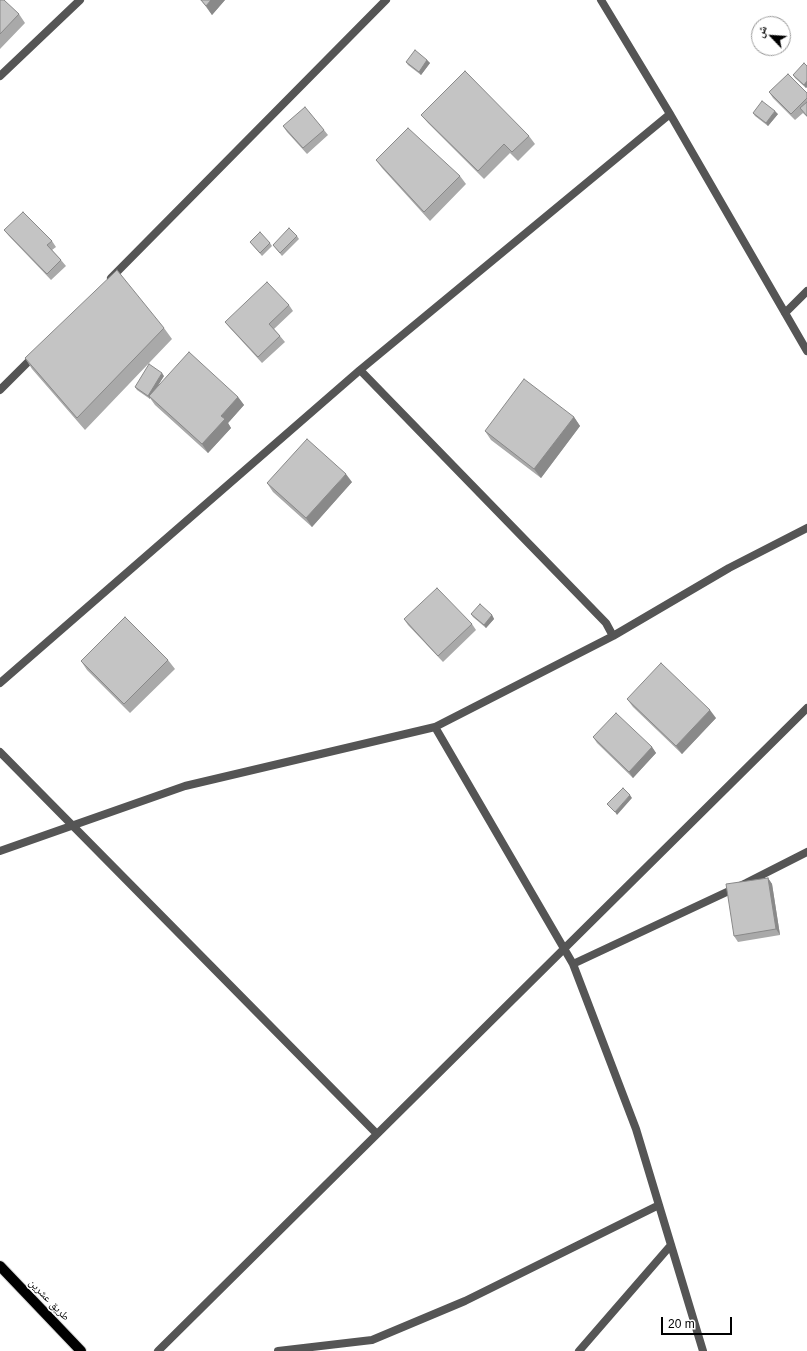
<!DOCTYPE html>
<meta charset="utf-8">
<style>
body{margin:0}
#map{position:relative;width:807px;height:1351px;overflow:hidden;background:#fff;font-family:Helvetica,"Noto Naskh Arabic",sans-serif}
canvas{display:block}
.north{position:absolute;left:751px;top:16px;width:40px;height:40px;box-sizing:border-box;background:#fff;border:1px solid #999;border-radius:50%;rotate:295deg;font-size:11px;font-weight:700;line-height:16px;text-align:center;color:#000}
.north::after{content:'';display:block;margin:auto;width:14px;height:18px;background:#000;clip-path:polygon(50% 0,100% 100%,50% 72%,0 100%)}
.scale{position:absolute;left:661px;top:1317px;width:71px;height:18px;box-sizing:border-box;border:2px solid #000;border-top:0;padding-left:5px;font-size:12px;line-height:14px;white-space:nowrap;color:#000;-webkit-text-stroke:3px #fff;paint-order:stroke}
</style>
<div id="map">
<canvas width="807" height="1351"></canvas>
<div class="north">ش</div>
<div class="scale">20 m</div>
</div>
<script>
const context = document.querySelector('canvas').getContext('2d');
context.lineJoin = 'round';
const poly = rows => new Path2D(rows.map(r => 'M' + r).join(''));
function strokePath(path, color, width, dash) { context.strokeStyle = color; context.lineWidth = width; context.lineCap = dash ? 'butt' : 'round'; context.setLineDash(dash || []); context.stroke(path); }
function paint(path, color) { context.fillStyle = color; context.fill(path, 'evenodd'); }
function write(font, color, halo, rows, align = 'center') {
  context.font = font + ' Helvetica,"Noto Naskh Arabic",sans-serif'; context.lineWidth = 3; context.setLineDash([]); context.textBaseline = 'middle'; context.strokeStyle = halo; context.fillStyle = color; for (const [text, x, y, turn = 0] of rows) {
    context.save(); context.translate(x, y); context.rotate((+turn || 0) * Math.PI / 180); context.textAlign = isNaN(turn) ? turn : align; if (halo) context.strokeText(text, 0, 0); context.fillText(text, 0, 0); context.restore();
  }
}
const street = poly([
 [601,0,670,114,807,351],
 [0,76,80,0],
 [111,278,386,0],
 [785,313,807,291],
 [360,370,606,623,613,636],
 [0,390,35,355],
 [0,683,360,370,670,114],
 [435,727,573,964,636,1129,703,1351],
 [0,752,377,1134],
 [0,851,185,786,435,727,613,636,729,568,807,528],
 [573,964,746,883,807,852],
 [158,1351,807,708],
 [278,1351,372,1340,465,1301,659,1205],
 [579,1351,671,1245]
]);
const primary = poly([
 [0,1266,81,1351]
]);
const wall = poly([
 [0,0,19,14,25,23,0,49],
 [201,0,225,0,212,15],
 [427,60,430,63,421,75,408,65,406,62],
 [807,66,807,87,806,88,795,78,793,75],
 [769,92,807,93,807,117,803,113,795,120,773,98],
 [753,113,778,114,768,126,755,116],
 [421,115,529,136,535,144,518,161,510,153,484,179,428,123],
 [283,126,324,130,328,135,307,154,287,132],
 [376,160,460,176,466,184,430,221,382,168],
 [4,230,52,241,56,247,52,250,61,260,66,266,51,280,9,236],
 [297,236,299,239,282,256,273,245],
 [250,242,270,243,272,246,262,256],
 [289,305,293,311,274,329,280,336,285,342,262,363,230,328,225,322],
 [164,328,172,339,85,430,32,369,25,358],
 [164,376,156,388,238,397,244,405,228,423,231,428,208,453,155,405,150,398,150,399,137,390,135,387],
 [574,417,580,426,541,478,491,440,485,431],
 [352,482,312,527,273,492,267,483],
 [471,614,492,615,494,619,486,628,473,617],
 [404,619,472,624,476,630,443,662,408,625],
 [168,660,175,669,130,713,87,670,81,661],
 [627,699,716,718,682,754,633,707],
 [593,737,652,747,656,753,633,778,597,743],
 [768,878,772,884,780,935,738,942,734,936]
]);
const shadedWall = poly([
 [211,0,225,0,212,15,206,6],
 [427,60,430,63,421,75,419,72],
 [807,81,807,87,806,88,804,85],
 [775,111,778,114,768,126,766,123],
 [162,373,164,376,151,397,149,396,150,398,150,399,148,396],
 [238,397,244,405,228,423,231,428,208,453,202,444,221,416],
 [574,417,580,426,541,478,534,469],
 [346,474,352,482,312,527,306,518],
 [492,615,494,619,486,628,484,625],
 [710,710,716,718,682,754,676,746],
 [652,747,656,753,633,778,629,772],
 [630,795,632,798,617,815,615,812],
 [768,878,772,884,780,935,776,929]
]);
const building = poly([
 [0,0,4,0,19,14,0,34,0,0],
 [201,0,211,0,206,6,201,0],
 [415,50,427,60,419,72,406,62,415,50],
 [804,63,807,66,807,81,804,85,793,75,804,63],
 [465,71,529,136,512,152,504,144,478,171,421,115,465,71],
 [788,74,807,93,807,98,791,114,769,92,788,74],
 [762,101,775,111,766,123,753,113,762,101],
 [807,102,807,116,800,108,807,102],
 [305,107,324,130,303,148,283,126,305,107],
 [408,128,460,176,424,212,376,160,408,128],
 [23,212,52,241,47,245,61,260,47,274,4,230,23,212],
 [289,228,297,236,280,253,273,245,289,228],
 [260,232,270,243,260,253,250,242,260,232],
 [117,270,164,328,77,418,25,358,117,270],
 [267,282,289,305,269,324,280,336,258,357,225,322,267,282],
 [189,352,238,397,221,416,225,419,202,444,149,396,189,352],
 [149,364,162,373,148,396,135,387,149,364],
 [524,379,574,417,534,469,485,431,524,379],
 [307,439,346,474,306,518,267,483,307,439],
 [437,588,472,624,438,656,404,619,437,588],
 [480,604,492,615,484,625,471,614,480,604],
 [125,617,168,660,124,704,81,661,125,617],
 [661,663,710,710,676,746,627,699,661,663],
 [616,713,652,747,629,772,593,737,616,713],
 [623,788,630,795,615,812,607,804,623,788],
 [768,878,776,929,734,936,726,884,768,878]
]);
const streetNames = [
 ["طريق عشرين",49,1300,46]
];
strokePath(primary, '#dbdbdb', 12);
strokePath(street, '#555', 8);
strokePath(primary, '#000', 10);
paint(wall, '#a9a9a9');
paint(shadedWall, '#898989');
paint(building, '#c4c4c4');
strokePath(building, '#898989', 1);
write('11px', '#000', '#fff', streetNames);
</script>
